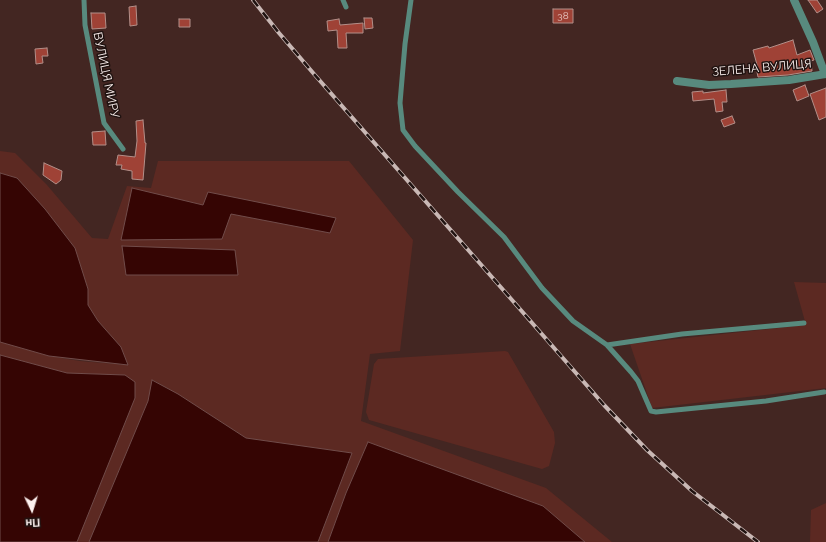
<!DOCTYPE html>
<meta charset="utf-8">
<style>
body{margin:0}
#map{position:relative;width:826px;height:542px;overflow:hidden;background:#432622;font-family:Raleway,sans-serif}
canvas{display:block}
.north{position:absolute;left:12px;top:490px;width:40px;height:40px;-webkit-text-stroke:3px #201311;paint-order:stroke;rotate:176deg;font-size:11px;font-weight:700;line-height:16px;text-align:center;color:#fdf1ef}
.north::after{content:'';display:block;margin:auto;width:14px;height:18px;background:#fdf1ef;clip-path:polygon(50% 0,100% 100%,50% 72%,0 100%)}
</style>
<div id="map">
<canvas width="826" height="542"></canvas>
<div class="north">Пн</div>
</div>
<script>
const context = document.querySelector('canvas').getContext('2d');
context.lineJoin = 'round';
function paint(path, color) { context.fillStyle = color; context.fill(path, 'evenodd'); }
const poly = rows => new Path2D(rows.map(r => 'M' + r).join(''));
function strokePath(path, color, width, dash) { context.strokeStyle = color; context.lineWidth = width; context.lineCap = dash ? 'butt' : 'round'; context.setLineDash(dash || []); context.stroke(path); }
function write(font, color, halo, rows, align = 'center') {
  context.font = font + ' Raleway,sans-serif'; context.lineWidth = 3; context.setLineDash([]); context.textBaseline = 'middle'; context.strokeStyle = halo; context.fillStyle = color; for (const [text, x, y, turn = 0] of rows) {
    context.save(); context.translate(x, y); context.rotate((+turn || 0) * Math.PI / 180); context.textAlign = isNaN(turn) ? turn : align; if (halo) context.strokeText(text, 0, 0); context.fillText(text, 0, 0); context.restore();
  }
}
const green = poly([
 [0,151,15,153,47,185,92,238,108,239,127,186,151,188,158,161,349,161,413,240,400,351,370,354,361,421,546,488,612,542,585,542,543,506,368,442,346,493,328,542,318,542,352,453,246,438,178,394,153,380,148,401,89,542,77,542,135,398,125,375,67,373,0,355,0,342,49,356,80,361,128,365,121,347,98,321,88,305,88,289,75,248,45,209,17,178,0,173],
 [794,282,826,283,826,388,652,408,630,344,806,325],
 [505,351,508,352,554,432,555,443,549,466,542,469,369,420,366,412,374,364,378,359],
 [826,503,826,542,810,542,811,510]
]);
const water = poly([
 [0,173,17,178,45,209,75,248,88,289,88,305,98,321,121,347,128,365,49,356,0,342,0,173],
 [132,188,203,205,208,192,336,218,330,233,231,214,222,239,121,240,132,188],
 [122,246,235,250,238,275,126,275,122,246],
 [0,355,67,373,125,375,135,382,135,398,77,542,0,542,0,355],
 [152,380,178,394,246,438,352,453,318,542,89,542,148,401,152,380],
 [368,442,543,506,585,542,328,542,346,493,368,442]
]);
const building = poly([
 [808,0,817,0,823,9,817,13,808,0],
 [136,6,137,25,130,26,129,7,136,6],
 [553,9,573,9,573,23,553,23,553,9],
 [91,13,105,13,106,28,92,29,91,13],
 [364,18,372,18,373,28,365,29,364,18],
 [179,19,190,19,190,27,179,27,179,19],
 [339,19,340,25,363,23,363,33,346,33,347,48,338,48,337,30,328,31,327,21,339,19],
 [793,40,797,55,810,50,814,60,811,61,812,71,788,75,758,77,757,72,759,72,753,50,768,46,769,48,793,40],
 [47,48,48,56,42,56,43,63,36,64,35,49,47,48],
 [805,85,809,96,797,101,793,90,805,85],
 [826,88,826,117,819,120,810,94,826,88],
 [726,90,727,102,722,102,723,111,716,112,714,99,693,101,692,92,703,91,703,93,726,90],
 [732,116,735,123,724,127,721,120,732,116],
 [143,120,145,143,146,143,143,180,132,179,132,171,121,169,122,165,116,165,118,155,135,157,137,141,136,121,143,120],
 [105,131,106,145,93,145,92,132,105,131],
 [44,163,62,171,61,180,56,184,43,175,44,163]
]);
const lane = poly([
 [84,0,85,25,104,123,123,149],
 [343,0,346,7],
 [411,0,405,44,400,103,403,130,415,146,458,192,504,237,542,288,573,321,607,345,631,372,638,381,651,411,656,412,766,401,824,392],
 [607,345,682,334,804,323]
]);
const street = poly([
 [794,0,813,42,825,74],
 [677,81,709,85,731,84,789,80,826,74]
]);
const rail = poly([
 [253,0,279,33,314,74,604,405,647,450,692,491,758,542]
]);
const numberNames = [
 ["38",563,16]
];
const streetNames = [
 ["ЗЕЛЕНА ВУЛИЦЯ",762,68,-5],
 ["ВУЛИЦЯ МИРУ",106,75,78]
];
paint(green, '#5c2922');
paint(water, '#350503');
strokePath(water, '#714c4a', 1);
paint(building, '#9f4236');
strokePath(building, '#b38f89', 1);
strokePath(lane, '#588a7e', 5);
strokePath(street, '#588a7e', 8);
strokePath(rail, '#c9b8b5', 4);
strokePath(rail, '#201311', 2.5, [8]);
write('10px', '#e6c5c1', null, numberNames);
write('12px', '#fdf1ef', '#201311', streetNames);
</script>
